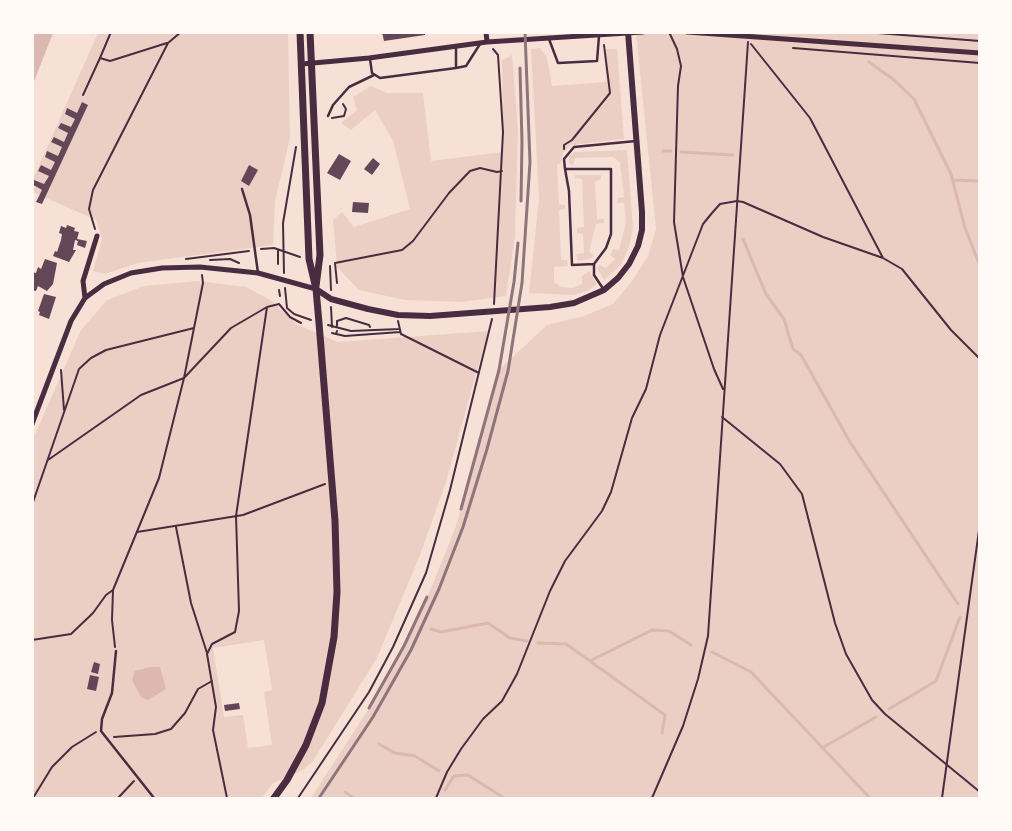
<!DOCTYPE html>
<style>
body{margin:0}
#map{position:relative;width:1012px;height:831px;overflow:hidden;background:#f7e1d7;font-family:Jost,sans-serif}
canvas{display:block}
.frame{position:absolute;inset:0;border:34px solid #fffaf5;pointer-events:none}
</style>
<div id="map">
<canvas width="1012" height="831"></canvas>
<div class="frame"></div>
</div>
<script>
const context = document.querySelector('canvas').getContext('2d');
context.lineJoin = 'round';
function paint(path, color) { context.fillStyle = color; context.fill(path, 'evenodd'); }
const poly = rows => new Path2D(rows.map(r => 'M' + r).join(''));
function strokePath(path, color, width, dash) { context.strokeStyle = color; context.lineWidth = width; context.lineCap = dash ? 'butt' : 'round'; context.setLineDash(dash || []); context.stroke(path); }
const green = poly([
 [98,33,288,33,290,138,275,201,273,245,138,263,105,274,93,271,102,239,96,220,33,192,33,179],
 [636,33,979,33,979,798,311,798,366,713,404,646,432,586,456,526,499,370,547,325,584,316,613,304,632,281,648,256,656,229],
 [540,48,547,57,552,86,606,82,604,49,617,49,624,139,571,145,563,153,561,164,557,164,559,204,565,205,565,209,559,210,561,260,567,260,568,266,554,267,554,282,561,287,573,288,582,284,582,276,589,271,597,284,589,290,574,295,529,293,539,199,531,49],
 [512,55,518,129,515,236,506,296,462,302,405,300,359,290,337,267,333,220,342,212,354,227,410,209,393,141,375,110,351,130,341,123,357,110,353,97,371,86,387,93,423,93,431,161,503,152,502,60],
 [627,150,633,227,629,247,621,265,604,280,597,268,600,265,606,268,615,259,610,255,613,249,619,250,626,222,624,203,617,203,618,198,624,197,620,162,613,157,575,158,573,165,569,163,569,156,575,152],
 [575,175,601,175,601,179,595,182,597,219,604,219,604,223,596,224,589,252,594,255,591,258,581,261,577,260,576,254,584,253,583,234,577,233,577,228,584,227,582,179,575,178],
 [198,281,246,287,272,301,296,324,338,342,488,331,446,482,420,555,377,658,313,761,303,770,273,783,262,798,33,798,33,439,81,330,107,300,144,286],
 [264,640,272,690,264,692,272,745,248,748,243,715,224,717,213,648]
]);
const water = poly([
 [33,32,53,33,33,84,32,33],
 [150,667,160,667,166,689,148,700,141,697,132,680,135,671]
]);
const stream = poly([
 [869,62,894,80,914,99,951,174,965,228,980,266],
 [663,151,671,151],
 [681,152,733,155],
 [953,180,980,181],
 [743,239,766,294,784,319,793,349,801,355,850,442,958,604],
 [431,629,441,632,488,623,510,638,527,641],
 [538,643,566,644,590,661,652,630,669,631,691,645],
 [712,652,751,672,870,798],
 [590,661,665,715,662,733],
 [889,709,936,681,960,617],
 [379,744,395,753,415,756,439,771],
 [822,748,876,717],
 [445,790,454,776,468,775,504,798],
 [345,792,354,798]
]);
const building = poly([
 [382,32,425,32,425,35,384,41],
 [82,102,88,105,42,204,36,202,42,190,32,184,34,180,44,184,49,176,38,171,41,165,51,170,55,162,45,157,47,151,58,156,62,147,51,142,54,137,64,142,68,133,58,128,61,123,71,127,75,119,65,114,67,108,77,113],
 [339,154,351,161,340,180,327,173],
 [373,158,380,164,372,175,364,169],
 [249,165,258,170,249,186,241,181],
 [353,202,369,203,368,213,352,212],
 [67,225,75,228,74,231,79,232,77,239,87,241,85,248,77,245,78,241,75,240,73,250,76,250,69,262,53,256,55,251,57,252,61,240,62,234,59,233,61,226,66,228],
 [45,259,57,263,53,284,47,291,38,286,36,291,32,290,32,272,36,273,38,267,41,269],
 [44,294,56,297,49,319,39,315,40,312,38,311],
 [94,662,100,664,98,674,91,672],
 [90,675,99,677,96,691,87,689],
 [239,703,240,709,225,711,224,705]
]);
const path = poly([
 [111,32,100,58,110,61,167,43],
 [669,32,677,49,681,66,678,86,674,222,683,277,714,369,723,389],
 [864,32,980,41],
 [751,44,810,118,883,258,902,269,951,330,980,359],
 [793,48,980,63],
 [493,49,498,55,503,132,494,304],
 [83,95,100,58],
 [332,118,344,116,346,109,343,104],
 [564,149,564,145,572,140,610,93,604,45],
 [95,229,89,209,93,190,168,43,181,32],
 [261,249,274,248,300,257],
 [186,259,249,251],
 [210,260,230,259,239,263],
 [278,264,278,250],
 [330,266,331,290],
 [284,273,283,223,296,147],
 [337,283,335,263,402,250,413,241,449,193,470,171,480,168,497,172,502,171],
 [285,288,287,308,294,314,311,320],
 [279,290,280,296],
 [331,307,332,327],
 [398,321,401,334,479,373],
 [328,325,351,331,399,329],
 [337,326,337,321,346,318,369,325,370,327],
 [332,333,336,334,337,331],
 [336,334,345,336,400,332],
 [61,370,64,410],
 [722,417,780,464,802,494,835,623,846,654,872,700,885,714,980,792],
 [48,460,141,395,184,378,203,283,202,275],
 [32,505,79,369,91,358,106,350,194,328],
 [176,527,191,603,207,653],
 [137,532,243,515,325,484],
 [32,640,71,634,93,613,106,595,113,590],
 [115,647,112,620,113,590,159,478,184,378,231,328,267,307,279,304,290,317,301,323],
 [114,737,155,734,171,729,185,713,198,689,212,681],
 [33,798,52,767,72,747,96,732],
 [118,798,134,781],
 [227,798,213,730,216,707,207,654,212,644,235,632,239,611,236,516,267,307],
 [298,798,369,692,393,647,426,573,450,490,492,319],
 [436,798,447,772,461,749,483,719,502,701,517,674,550,591,565,561,602,511,611,492,632,418,646,389,660,335,703,224,712,213,720,204,737,201,743,202,823,237,883,258],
 [652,798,683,726,698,679,708,636,748,42],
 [942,798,980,523]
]);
const service = poly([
 [549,39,558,63,597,61,599,36],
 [370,59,372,73,380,78,456,68,456,46],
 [456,68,466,66,480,44],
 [328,116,333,105,349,87,374,75],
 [565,169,564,159,574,147,636,141],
 [242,189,250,215,258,273],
 [594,264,572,265,569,191,565,169,611,169,611,234,606,248,594,264,594,275,604,290],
 [116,651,112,693,102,719,101,731,154,798]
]);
const minor = poly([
 [486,32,487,42],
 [687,32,980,53],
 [302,64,369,58,487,42,643,32],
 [85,298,83,281,97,236],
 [32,424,71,321,85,298,104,284,131,273,162,268,200,267,258,273,316,289]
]);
const tertiary = poly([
 [316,289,331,299,368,309,398,315,430,316,550,307,574,303,604,290,618,278,629,264,638,246,642,230,642,212,628,32]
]);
const secondary = poly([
 [310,32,320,255,316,286],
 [274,798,287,780,306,745,322,703,334,637,337,592,335,521,319,323,316,289,309,259,300,32]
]);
const rail = poly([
 [520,68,522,142,521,201],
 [461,509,499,370,514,282,518,243],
 [369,708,404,646,427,597],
 [319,798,373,717,411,650,439,589,463,527,487,449,508,371,522,283,530,162,525,32]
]);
paint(green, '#ebcfc5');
paint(water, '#dcb8b0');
strokePath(stream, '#dcb8b0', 3);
paint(building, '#644757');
strokePath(path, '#4a2c40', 2);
strokePath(service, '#4a2c40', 2.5);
strokePath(minor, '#4a2c40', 5);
strokePath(tertiary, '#4a2c40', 6);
strokePath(secondary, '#4a2c40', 7);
strokePath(rail, '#8f747c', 3);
</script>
